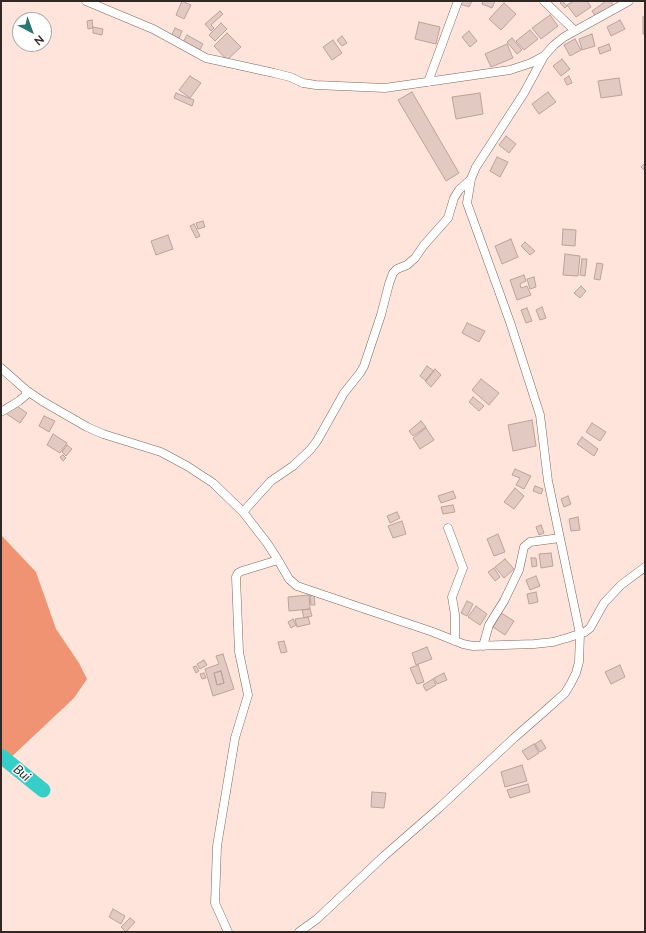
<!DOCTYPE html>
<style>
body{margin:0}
#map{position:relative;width:646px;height:933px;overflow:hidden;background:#fee4db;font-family:Lato,sans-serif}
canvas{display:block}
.frame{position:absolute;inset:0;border:2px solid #312825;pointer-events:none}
.north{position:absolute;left:12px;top:12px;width:40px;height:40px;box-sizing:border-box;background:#fff;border:1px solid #ada9a8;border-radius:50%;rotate:139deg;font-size:11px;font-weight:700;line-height:16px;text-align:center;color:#312825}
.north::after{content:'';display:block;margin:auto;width:14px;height:18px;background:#2a7471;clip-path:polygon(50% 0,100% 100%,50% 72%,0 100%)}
</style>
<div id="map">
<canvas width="646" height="933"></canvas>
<div class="frame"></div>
<div class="north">N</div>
</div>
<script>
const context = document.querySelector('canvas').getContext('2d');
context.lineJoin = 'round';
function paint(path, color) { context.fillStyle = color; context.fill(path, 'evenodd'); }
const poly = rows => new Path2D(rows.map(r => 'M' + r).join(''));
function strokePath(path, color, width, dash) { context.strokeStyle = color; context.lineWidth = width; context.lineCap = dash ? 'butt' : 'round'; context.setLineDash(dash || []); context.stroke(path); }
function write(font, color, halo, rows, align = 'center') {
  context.font = font + ' Lato,sans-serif'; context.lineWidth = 3; context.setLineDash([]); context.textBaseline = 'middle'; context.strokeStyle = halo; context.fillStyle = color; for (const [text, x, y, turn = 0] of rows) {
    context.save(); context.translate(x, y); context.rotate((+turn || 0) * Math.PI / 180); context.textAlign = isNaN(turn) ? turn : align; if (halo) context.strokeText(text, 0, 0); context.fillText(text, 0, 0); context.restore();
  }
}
const forest = poly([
 [1,535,36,572,56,629,79,663,87,679,74,698,7,761,1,764]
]);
const river = poly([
 [1,756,43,790]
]);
const building = poly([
 [182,1,191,5,184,19,176,15,182,1],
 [461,1,472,1,469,7,460,4,461,1],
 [483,1,495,1,492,8,482,4,483,1],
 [562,1,567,6,565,8,560,3,562,1],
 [574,1,587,1,591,7,576,17,567,5,574,1],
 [606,1,611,1,613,5,596,17,592,11,606,1],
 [504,3,516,14,501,30,489,19,504,3],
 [220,11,223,14,211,25,214,28,211,31,205,24,220,11],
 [550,15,558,26,541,39,532,28,550,15],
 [643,17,645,17,645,34,643,34,643,17],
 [92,20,93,28,88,29,87,21,92,20],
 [620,20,625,29,611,36,607,27,620,20],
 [419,22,440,27,436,44,415,39,419,22],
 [221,23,227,29,215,41,209,35,221,23],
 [93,27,103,29,102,35,93,33,93,27],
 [175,28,182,31,177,43,170,39,175,28],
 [530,30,538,39,524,50,516,41,530,30],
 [469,31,477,41,470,47,462,37,469,31],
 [227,33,241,47,227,60,214,46,227,33],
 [592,34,595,46,582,50,579,39,592,34],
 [187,35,203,44,197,55,181,46,187,35],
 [342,36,347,43,342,46,337,40,342,36],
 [512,38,522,50,517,54,507,42,512,38],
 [575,39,581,50,570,56,564,45,575,39],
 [333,40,342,53,332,60,323,47,333,40],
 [507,44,513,58,491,67,485,54,507,44],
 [609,44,611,50,600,54,598,48,609,44],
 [562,59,570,69,561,76,553,66,562,59],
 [190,76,201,83,190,98,179,90,190,76],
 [569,76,572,83,567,85,564,79,569,76],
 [619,78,622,95,601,98,598,81,619,78],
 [412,92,459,173,446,181,398,100,412,92],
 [548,92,556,102,539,114,532,104,548,92],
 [176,93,194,100,192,106,174,98,176,93],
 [480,93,483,114,456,119,452,97,480,93],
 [506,136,516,144,509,153,499,145,506,136],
 [497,157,508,162,500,177,490,171,497,157],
 [645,163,645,171,641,167,645,163],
 [203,221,205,227,198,229,196,223,203,221],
 [194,224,200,236,196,238,190,226,194,224],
 [563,229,576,230,575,246,562,245,563,229],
 [168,235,173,249,156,255,151,241,168,235],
 [511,239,518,257,502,264,495,246,511,239],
 [525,242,535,251,530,255,521,246,525,242],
 [565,254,580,256,578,276,563,275,565,254],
 [582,259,587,259,585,276,580,275,582,259],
 [597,263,603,264,600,280,594,279,597,263],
 [524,275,526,281,520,284,521,288,527,286,531,295,517,300,510,280,524,275],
 [534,277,536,287,530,289,527,279,534,277],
 [581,286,586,291,580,298,574,293,581,286],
 [542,307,546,318,540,320,536,310,542,307],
 [527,308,532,321,526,323,521,310,527,308],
 [467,323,485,331,479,342,462,333,467,323],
 [427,366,434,371,426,381,420,376,427,366],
 [435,369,441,375,431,387,425,381,435,369],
 [481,379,499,393,489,405,472,390,481,379],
 [473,397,484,406,479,411,469,402,473,397],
 [11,402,27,413,20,423,4,412,11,402],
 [44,416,55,421,49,432,39,426,44,416],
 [532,420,536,446,513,451,508,425,532,420],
 [421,421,426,427,413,436,409,431,421,421],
 [592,423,606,432,600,441,586,432,592,423],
 [426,428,434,440,420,449,413,438,426,428],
 [53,434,67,443,60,453,47,445,53,434],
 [582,437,598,449,594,456,577,444,582,437],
 [67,445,72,449,66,456,62,452,67,445],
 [63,455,66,458,63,461,60,457,63,455],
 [515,469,531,476,524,489,516,485,520,478,512,475,515,469],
 [535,486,543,489,541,494,533,491,535,486],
 [515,488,524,496,514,509,504,502,515,488],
 [453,491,456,498,441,503,438,496,453,491],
 [568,496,571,504,564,507,561,499,568,496],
 [453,505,455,512,443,514,441,507,453,505],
 [397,512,400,518,390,523,387,516,397,512],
 [578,517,580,530,571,531,569,519,578,517],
 [402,521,406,534,393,538,388,526,402,521],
 [541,525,544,533,539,535,536,527,541,525],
 [498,534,505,552,494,556,487,539,498,534],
 [551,553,553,566,541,568,539,554,551,553],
 [531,558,536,558,537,566,532,567,531,558],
 [505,559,514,569,504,578,495,567,505,559],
 [494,568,500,577,495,581,488,572,494,568],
 [536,576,540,586,530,590,526,580,536,576],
 [536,592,538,602,529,604,527,594,536,592],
 [309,595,310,609,289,611,288,597,309,595],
 [310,595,314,595,315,605,311,605,310,595],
 [467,601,473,604,467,616,461,613,467,601],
 [476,606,487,614,480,625,468,617,476,606],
 [310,609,312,616,304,618,302,610,310,609],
 [501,613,514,621,505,635,493,627,501,613],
 [308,617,310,624,297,627,295,619,308,617],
 [293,619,296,625,291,628,288,622,293,619],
 [284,641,287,652,281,653,278,642,284,641],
 [427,647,432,659,416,665,412,653,427,647],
 [223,654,234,689,213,696,205,669,219,664,216,656,223,654],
 [221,671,224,683,217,685,214,673,221,671],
 [204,660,207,665,200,669,197,664,204,660],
 [418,665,424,682,417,684,410,668,418,665],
 [620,665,625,677,611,684,605,672,620,665],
 [196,666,199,671,196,673,193,667,196,666],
 [221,671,224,683,217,685,214,673,221,671],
 [204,673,206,678,202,679,200,674,204,673],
 [444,673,447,680,437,684,434,678,444,673],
 [433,679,436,685,426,691,423,685,433,679],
 [541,740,546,748,540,752,535,744,541,740],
 [534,744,539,753,528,760,522,751,534,744],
 [522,765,527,781,505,787,501,772,522,765],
 [528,784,530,792,510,798,507,790,528,784],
 [372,792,386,793,384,808,371,807,372,792],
 [113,909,125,916,121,924,109,917,113,909],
 [130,918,135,922,126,932,121,927,130,918]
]);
const minor = poly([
 [86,1,153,29,206,58,274,73,290,77,303,83,316,85,385,88,510,70,531,63,544,56],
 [544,1,574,30],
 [428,82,458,1],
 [1,368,26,390,42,401,87,427,103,434,161,452,187,466,213,483,243,512,267,543,278,560,289,579,297,586,433,632,463,644,473,646,534,644,553,642,567,638,585,632,590,628,604,603,621,585,645,567],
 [1,412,19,401,26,395,26,390],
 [243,512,271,481,293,466,310,450,317,441,344,393,360,373,364,366,381,315,389,284,393,273,397,269,407,265,415,258,424,245,448,218,454,198,459,190,471,179],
 [448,528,463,568,452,597,455,615,455,641],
 [483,646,489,625,504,601,519,570,524,547,530,542,560,538],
 [228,932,215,903,217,846,235,738,248,695,239,652,236,577,238,573,242,571,278,560],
 [299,932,317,919,384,856,439,808,514,738,546,710,565,693,571,683,576,673,579,662,580,634,548,481,540,415,510,322,467,203,471,179,476,167,524,93,544,56,554,45,564,37,629,1]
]);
const waterNames = [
 ["Bui",22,773,39]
];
paint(forest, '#f09372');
strokePath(river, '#37cec8', 15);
paint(building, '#e2c9c1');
strokePath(building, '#bba39b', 1);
strokePath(minor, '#7d675f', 9);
strokePath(minor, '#fff', 8);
write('italic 13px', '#203837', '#fff', waterNames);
</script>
